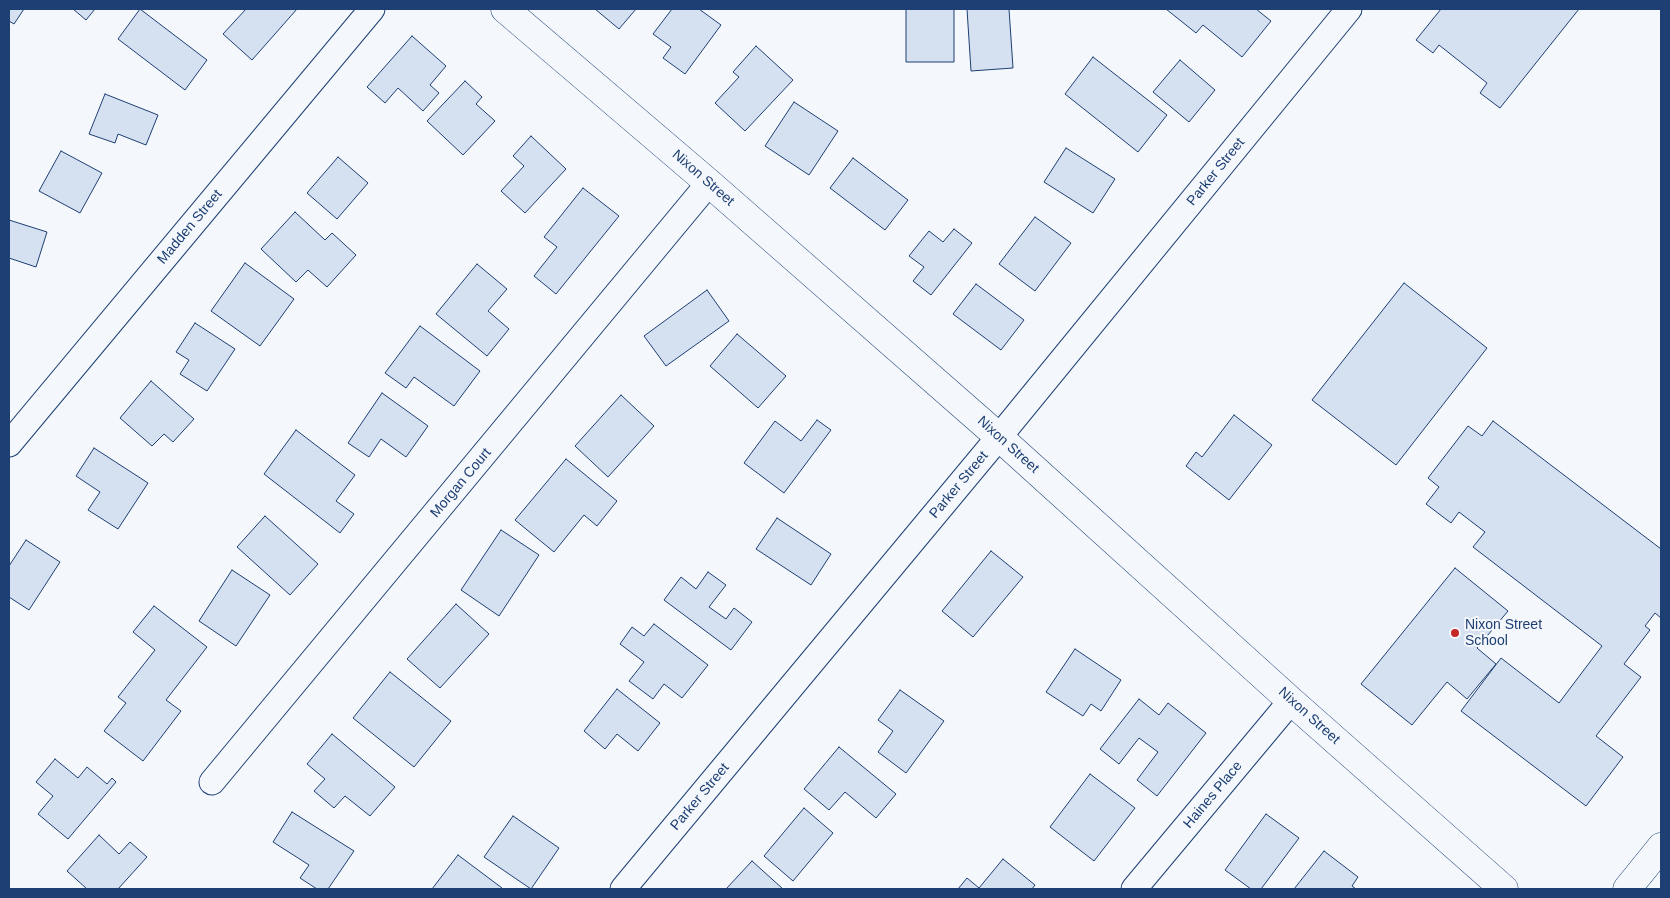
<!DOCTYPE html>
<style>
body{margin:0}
#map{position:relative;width:1670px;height:898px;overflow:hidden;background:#f4f7fb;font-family:Arial,sans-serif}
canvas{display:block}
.frame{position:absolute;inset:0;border:10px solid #1d3f73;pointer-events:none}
</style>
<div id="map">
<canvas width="1670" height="898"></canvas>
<div class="frame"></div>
</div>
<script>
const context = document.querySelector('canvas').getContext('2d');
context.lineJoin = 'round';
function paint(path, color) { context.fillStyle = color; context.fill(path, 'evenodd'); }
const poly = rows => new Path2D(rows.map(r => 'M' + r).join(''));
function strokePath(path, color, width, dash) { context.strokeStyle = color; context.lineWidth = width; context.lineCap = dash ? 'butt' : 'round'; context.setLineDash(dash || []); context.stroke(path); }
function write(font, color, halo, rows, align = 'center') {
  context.font = font + ' Arial,sans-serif'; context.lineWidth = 4; context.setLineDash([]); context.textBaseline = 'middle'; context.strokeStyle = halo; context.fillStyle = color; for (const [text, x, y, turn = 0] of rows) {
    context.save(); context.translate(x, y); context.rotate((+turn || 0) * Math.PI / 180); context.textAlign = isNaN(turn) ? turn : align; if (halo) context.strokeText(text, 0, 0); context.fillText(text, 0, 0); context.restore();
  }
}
const building = poly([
 [9,9,24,9,14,24,9,21,9,9],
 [73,9,95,9,86,20,73,9],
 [140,9,207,60,185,90,118,39,140,9],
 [246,9,297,9,252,60,223,34,246,9],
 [595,9,636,9,619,29,595,9],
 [672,9,699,9,721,25,685,74,663,58,671,47,653,34,672,9],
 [906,9,954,9,954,62,906,62,906,9],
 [967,9,1009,9,1013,68,971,71,967,9],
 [1166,9,1256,9,1271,21,1242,57,1203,25,1196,33,1166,9],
 [1441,9,1579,9,1500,108,1480,93,1487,83,1439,45,1433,53,1416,40,1441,9],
 [412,36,446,66,430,85,439,93,423,111,398,88,385,103,367,87,412,36],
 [756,46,793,80,745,131,715,103,739,77,733,72,756,46],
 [1093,57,1167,115,1138,152,1065,94,1093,57],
 [1180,60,1215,90,1189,122,1153,92,1180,60],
 [465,81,482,97,476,104,495,121,463,155,427,121,465,81],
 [105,94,158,115,146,145,118,134,115,143,89,134,105,94],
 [794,102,838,131,809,175,765,146,794,102],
 [531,136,566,169,525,213,501,191,524,166,513,156,531,136],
 [1066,148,1115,179,1093,213,1044,182,1066,148],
 [61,151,102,173,80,213,39,191,61,151],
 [338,157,368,183,337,219,307,193,338,157],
 [853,158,908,200,885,230,830,188,853,158],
 [583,188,619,216,556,294,534,276,557,247,544,237,583,188],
 [295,212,325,240,332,233,356,255,327,287,308,270,296,282,261,249,295,212],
 [1035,217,1071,243,1035,291,999,264,1035,217],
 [9,220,47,232,36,267,9,258,9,220],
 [954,229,972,243,931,295,913,281,924,267,909,256,929,231,943,242,954,229],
 [245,263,294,299,260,346,211,311,245,263],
 [477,264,507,289,488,311,509,329,487,356,436,314,477,264],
 [1404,283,1487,348,1396,465,1312,400,1404,283],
 [976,284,1024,320,1001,350,953,314,976,284],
 [707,290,729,321,666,366,644,336,707,290],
 [195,323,235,349,207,391,180,374,189,360,176,352,195,323],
 [420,326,480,371,454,406,414,377,406,388,385,373,420,326],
 [737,334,786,376,758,408,710,366,737,334],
 [151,381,194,419,173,442,164,434,152,446,120,418,151,381],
 [382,393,428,426,406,457,381,439,369,457,348,443,382,393],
 [621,395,654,426,608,477,575,446,621,395],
 [1234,415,1272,445,1229,500,1186,466,1196,452,1202,457,1234,415],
 [817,420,831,430,784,493,744,463,775,421,801,441,817,420],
 [1493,421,1661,549,1661,618,1655,613,1645,626,1650,630,1624,664,1641,677,1596,736,1623,757,1586,806,1461,711,1501,658,1559,703,1602,646,1473,547,1485,532,1459,512,1451,523,1426,504,1439,487,1428,478,1468,426,1482,436,1493,421],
 [296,430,355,475,336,501,354,514,340,533,264,474,296,430],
 [94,448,148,483,118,529,88,510,100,492,76,476,94,448],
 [566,459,617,501,597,526,584,515,554,552,515,520,566,459],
 [265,516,318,564,290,595,237,547,265,516],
 [777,518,831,554,811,585,756,549,777,518],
 [501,530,539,555,499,616,461,590,501,530],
 [26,540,60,562,29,610,9,597,9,566,26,540],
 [991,551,1023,577,973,637,942,611,991,551],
 [1455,568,1508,611,1477,648,1496,664,1467,699,1447,682,1412,725,1361,684,1455,568],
 [232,570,270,595,236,646,199,621,232,570],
 [708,572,726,585,709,607,726,619,734,608,752,622,731,650,664,600,681,577,696,589,708,572],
 [456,604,489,634,440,688,407,659,456,604],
 [154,606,207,647,166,700,181,711,143,761,104,731,126,703,118,697,155,650,133,632,154,606],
 [654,624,708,665,682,698,664,684,653,699,629,681,644,662,620,644,632,627,644,636,654,624],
 [1075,649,1121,680,1101,711,1091,704,1083,716,1046,692,1075,649],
 [390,672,451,721,414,767,353,718,390,672],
 [617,689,660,723,638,751,617,734,605,749,584,731,617,689],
 [900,690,944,721,906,773,878,752,893,731,878,720,900,690],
 [1139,699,1159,715,1168,703,1206,733,1157,796,1137,780,1158,752,1139,738,1119,764,1100,749,1139,699],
 [332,734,395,787,370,816,345,796,334,808,314,791,325,779,307,764,332,734],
 [839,747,896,794,876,818,845,792,829,810,804,789,839,747],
 [55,759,78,778,87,767,107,784,112,778,116,782,68,839,38,814,53,796,36,782,55,759],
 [1090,774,1135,808,1094,861,1050,827,1090,774],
 [804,808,833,833,793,881,764,856,804,808],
 [292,812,354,851,328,889,317,889,300,878,309,865,273,842,292,812],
 [1266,814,1299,838,1261,889,1251,889,1225,870,1266,814],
 [513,816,559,848,531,889,484,857,513,816],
 [99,835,119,854,130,842,147,857,118,889,87,889,67,871,99,835],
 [1324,851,1358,877,1352,886,1356,889,1294,889,1324,851],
 [458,855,502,888,502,889,432,889,458,855],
 [1003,859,1035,885,1032,889,958,889,967,878,979,888,1003,859],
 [752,861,783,889,726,889,752,861]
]);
const street = poly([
 [9,444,372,9],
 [212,782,709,183],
 [623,889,999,437,1349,9],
 [1134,889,1291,701]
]);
const secondary = poly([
 [505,9,709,183,999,437,1291,701,1504,889],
 [1627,889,1661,847]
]);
const markers = [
 [1455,633,5,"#c62828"]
];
const streetNames = [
 ["Parker Street",1216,172,-51],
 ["Nixon Street",703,178,41],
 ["Madden Street",190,227,-50],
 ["Nixon Street",1008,445,42],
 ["Morgan Court",461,483,-50],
 ["Parker Street",959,485,-50],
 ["Nixon Street",1309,716,42],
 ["Haines Place",1213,795,-50],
 ["Parker Street",700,797,-50]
];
const poiNames = [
 ["Nixon Street",1465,625],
 ["School",1465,641]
];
paint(building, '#d5e0f0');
strokePath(building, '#1d3f73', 1);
strokePath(street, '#1d3f73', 27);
strokePath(secondary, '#1d3f73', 29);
strokePath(street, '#f4f7fb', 25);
strokePath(secondary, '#f4f7fb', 28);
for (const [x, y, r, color] of markers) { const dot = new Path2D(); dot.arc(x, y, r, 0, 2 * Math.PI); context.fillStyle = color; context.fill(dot); strokePath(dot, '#f4f7fb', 2); }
write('14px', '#1d3f73', '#f4f7fb', streetNames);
write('14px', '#1d3f73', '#f4f7fb', poiNames, 'left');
</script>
